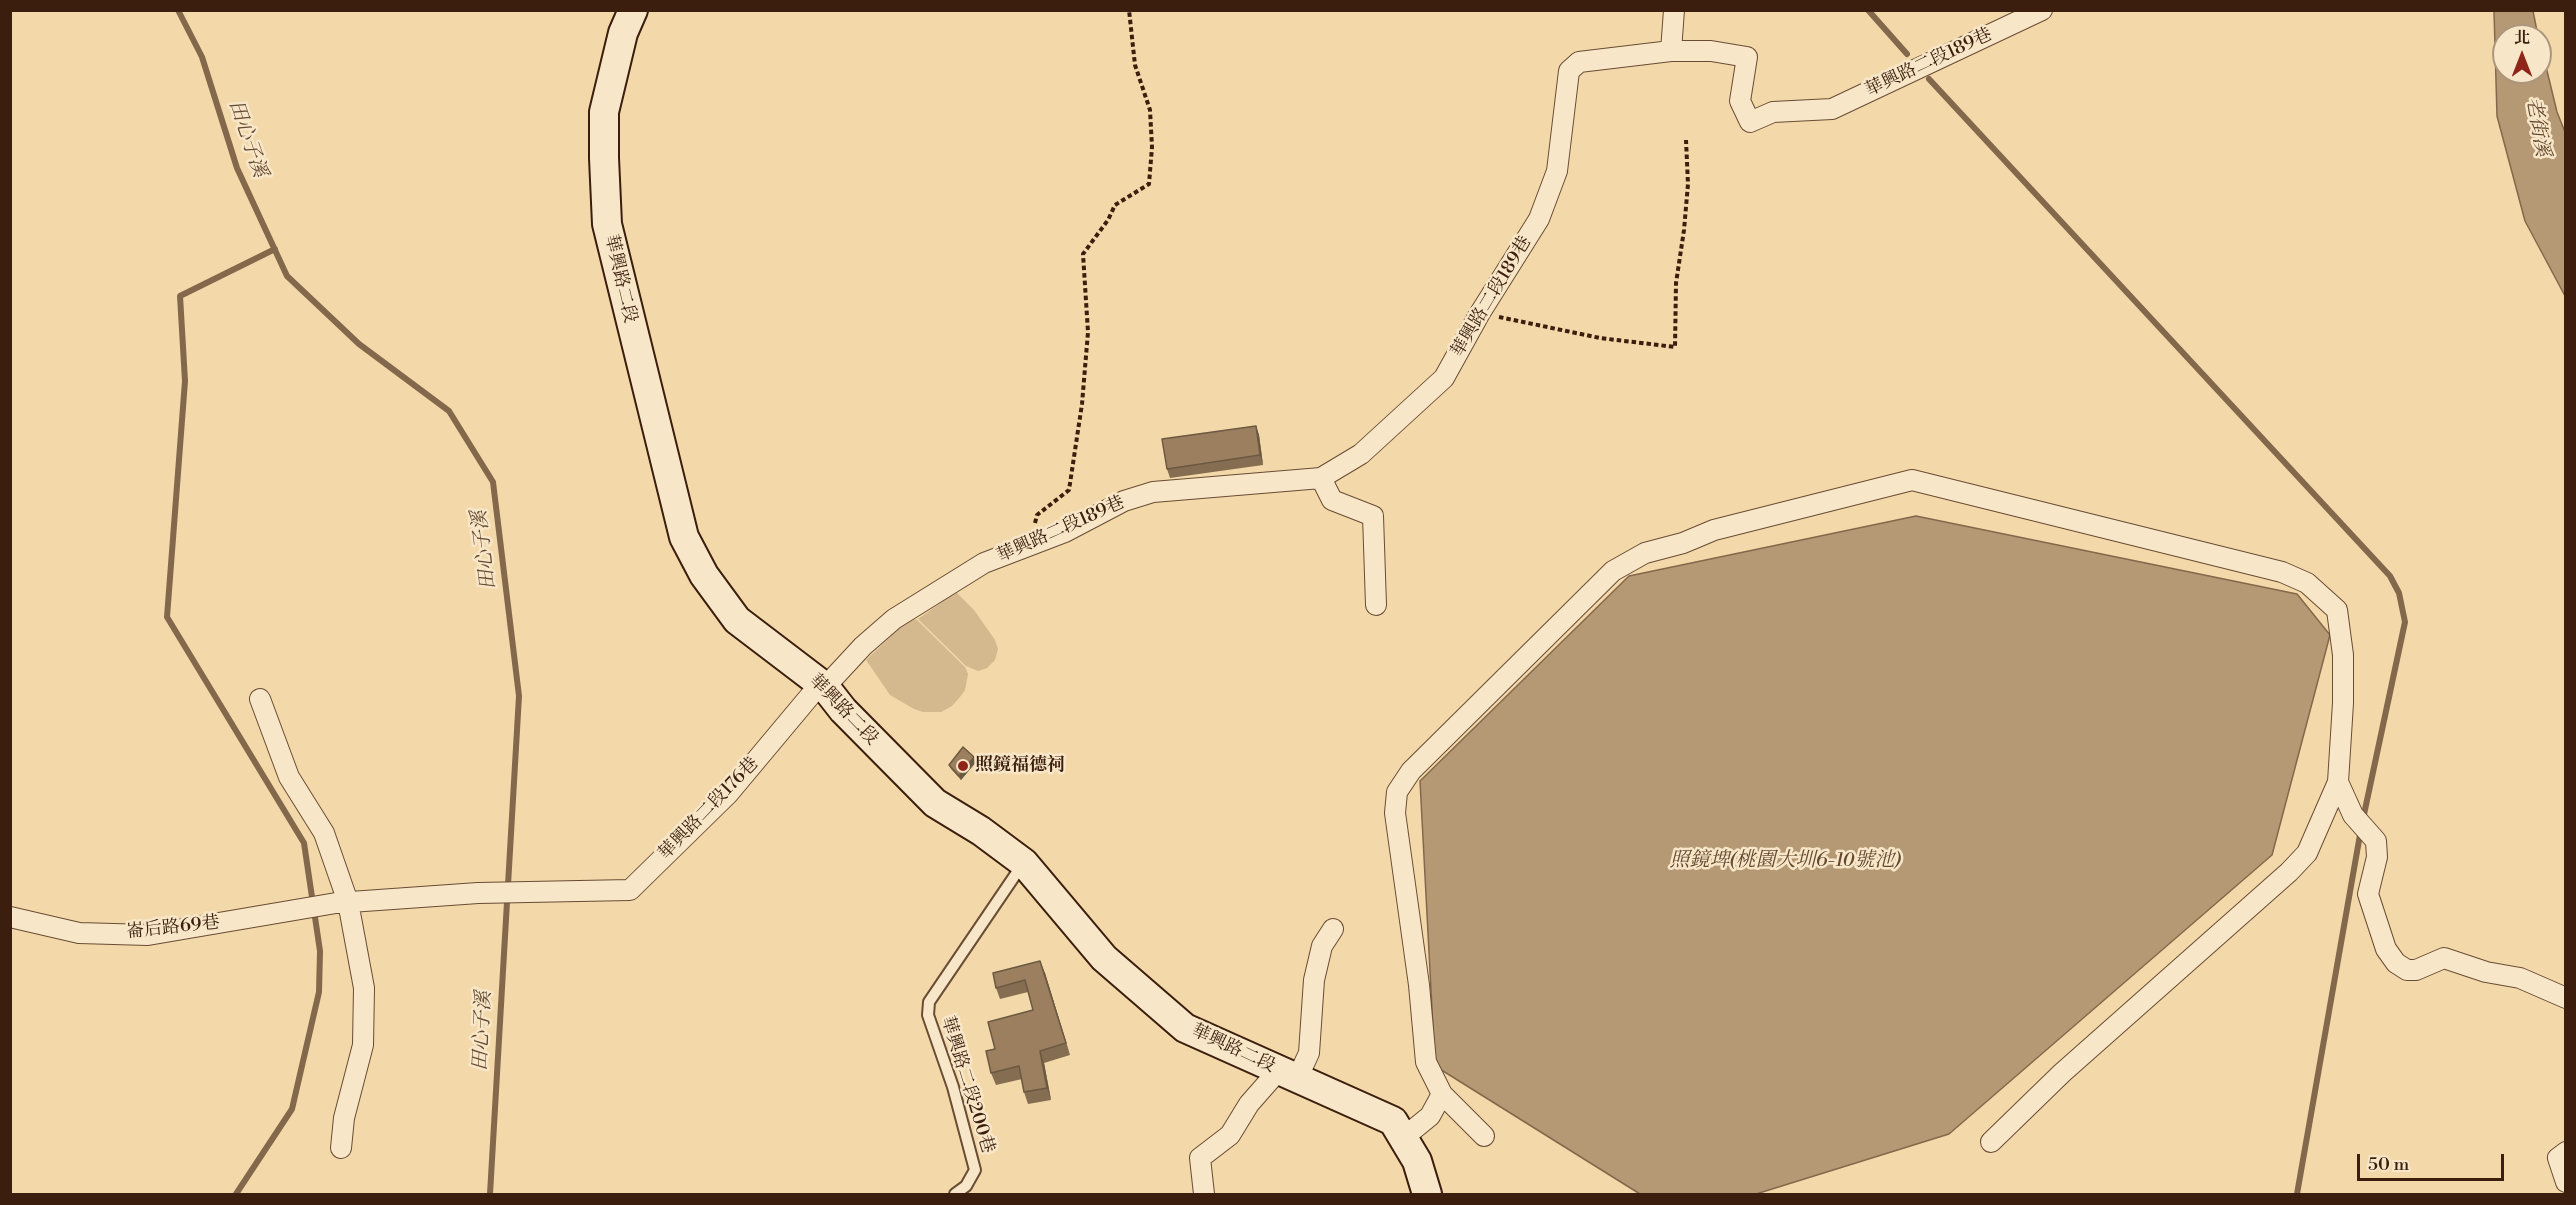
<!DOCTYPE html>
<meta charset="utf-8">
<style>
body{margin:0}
#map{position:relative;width:2576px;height:1205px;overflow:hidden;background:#f3d8a9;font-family:"Libre Bodoni","Noto Serif TC",serif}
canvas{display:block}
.frame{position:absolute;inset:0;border:12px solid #3b1e0d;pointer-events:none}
.north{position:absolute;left:2492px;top:24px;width:60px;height:60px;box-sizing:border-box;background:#f7e6c7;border:2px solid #ac967d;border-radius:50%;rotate:0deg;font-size:16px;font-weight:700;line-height:24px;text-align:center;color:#3b1e0d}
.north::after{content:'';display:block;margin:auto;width:21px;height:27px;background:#8f2418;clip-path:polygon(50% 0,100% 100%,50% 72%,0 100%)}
.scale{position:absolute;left:2357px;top:1154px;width:147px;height:27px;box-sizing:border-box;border:3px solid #3b1e0d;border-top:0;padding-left:8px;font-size:18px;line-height:21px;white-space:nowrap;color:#3b1e0d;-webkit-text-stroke:4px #f7e6c7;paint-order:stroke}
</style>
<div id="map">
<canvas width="2576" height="1205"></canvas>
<div class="frame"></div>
<div class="north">北</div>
<div class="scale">50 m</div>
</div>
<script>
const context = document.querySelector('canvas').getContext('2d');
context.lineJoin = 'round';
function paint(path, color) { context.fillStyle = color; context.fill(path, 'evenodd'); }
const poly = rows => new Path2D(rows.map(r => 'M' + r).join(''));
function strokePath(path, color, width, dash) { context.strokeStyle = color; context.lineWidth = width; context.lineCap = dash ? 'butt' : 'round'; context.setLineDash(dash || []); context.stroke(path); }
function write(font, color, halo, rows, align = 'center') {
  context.font = font + ' "Libre Bodoni","Noto Serif TC",serif'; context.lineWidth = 5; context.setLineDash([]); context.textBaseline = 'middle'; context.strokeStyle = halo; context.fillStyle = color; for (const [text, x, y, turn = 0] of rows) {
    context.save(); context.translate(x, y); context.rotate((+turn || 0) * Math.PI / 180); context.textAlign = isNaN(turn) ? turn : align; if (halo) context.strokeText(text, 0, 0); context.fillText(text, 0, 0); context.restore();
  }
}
const green = poly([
 [956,592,974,610,995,640,998,649,995,660,987,668,978,671,966,666,918,619],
 [916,619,965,667,968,674,965,690,960,697,952,706,941,712,923,712,914,709,890,695,866,660,904,624]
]);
const water = poly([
 [2494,11,2533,11,2538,36,2504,36,2504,72,2540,72,2540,42,2557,112,2565,132,2565,296,2525,221,2497,116,2494,11],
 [1916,516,2297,594,2330,635,2272,855,1949,1134,1756,1194,1640,1194,1435,1066,1420,781,1629,576,1916,516]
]);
const stream = poly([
 [178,10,202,57,237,168,287,276,359,344,449,411,493,482,519,696,490,1194],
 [1868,10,1907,54],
 [1929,79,2390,576,2399,593,2405,622,2363,819],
 [236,1194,292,1109,319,992,320,951,304,843,167,617,185,381,180,296,275,249],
 [2297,1194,2361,829]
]);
const path = poly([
 [1499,317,1600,338,1675,347,1676,283,1684,230,1688,184,1686,140],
 [1035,523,1037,515,1069,490,1082,404,1088,332,1083,254,1108,220,1115,205,1149,184,1152,147,1150,110,1135,65,1129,10]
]);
const lane = poly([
 [955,1194,966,1186,975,1170,953,1087,928,1015,929,1002,1022,865]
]);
const street = poly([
 [1671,51,1674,10],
 [1321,478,1332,500,1373,516,1376,605],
 [260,699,289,777,324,833,348,902,364,988,363,1045,344,1118,341,1148],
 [10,917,79,933,148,935,336,903,478,893,630,890,728,794,815,690,825,687,863,646,894,619,984,563,1065,532,1124,501,1153,492,1321,478,1361,454,1444,378,1480,313,1539,219,1557,171,1569,71,1579,62,1671,51,1711,51,1747,57,1740,101,1750,122,1773,112,1832,109,2042,10],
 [1297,1079,1309,1053,1314,980,1322,946,1333,929],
 [1484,1136,1442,1094,1426,1062,1419,985,1395,813,1397,792,1411,771,1613,571,1645,553,1683,543,1714,530,1912,480,2282,572,2307,583,2337,610,2343,655,2343,703,2338,782,2353,815,2376,841,2377,857,2368,894,2386,949,2396,963,2407,970,2416,970,2444,958,2486,972,2520,978,2566,998],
 [1403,1138,1430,1116,1442,1094],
 [1991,1142,2062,1073,2289,872,2307,853,2338,782],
 [2566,1152,2558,1158,2566,1182],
 [1204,1194,1200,1158,1230,1135,1249,1104,1278,1071]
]);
const secondary = poly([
 [633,10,623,33,604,112,604,158,607,224,684,537,704,575,737,620,825,687,843,710,935,803,981,831,1024,863,1104,958,1185,1028,1393,1121,1417,1161,1427,1194]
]);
const wall = poly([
 [1256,426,1259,435,1263,465,1170,478,1167,469],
 [976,762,961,780,951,769,949,765],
 [1045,973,1070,1055,1044,1063,1051,1100,1028,1104,1024,1092,1022,1079,996,1085,991,1073,995,1049,1033,1010,1028,992,1000,999,996,988]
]);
const shadedWall = poly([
 [1256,426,1259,435,1263,465,1260,455],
 [974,757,976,762,961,780,959,776],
 [1040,961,1045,973,1070,1055,1066,1043],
 [1040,1051,1044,1063,1051,1100,1047,1088]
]);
const building = poly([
 [1256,426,1260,455,1167,469,1162,439,1256,426],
 [963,747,974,757,959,776,949,765,963,747],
 [1040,961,1066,1043,1040,1051,1047,1088,1024,1092,1019,1066,991,1073,986,1051,995,1049,988,1022,1033,1010,1025,980,996,988,993,973,1040,961]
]);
const markers = [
 [963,766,6,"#8f2418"]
];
const streetNames = [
 ["華興路二段189巷",1929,63,-25],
 ["華興路二段",620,279,77],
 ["華興路二段189巷",1492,297,-59],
 ["華興路二段189巷",1061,530,-24],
 ["華興路二段",843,710,46],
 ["華興路二段176巷",709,809,-46],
 ["崙后路69巷",173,928,-6],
 ["華興路二段",1233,1049,25],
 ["華興路二段200巷",967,1085,73]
];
const poiNames = [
 ["照鏡福德祠",975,766]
];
const waterNames = [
 ["老街溪",2537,127,80],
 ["田心子溪",247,139,71],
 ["田心子溪",485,550,-97],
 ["照鏡埤(桃園大圳6-10號池)",1785,861],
 ["田心子溪",483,1031,-87]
];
paint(green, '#d4b88e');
paint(water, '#b49974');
strokePath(water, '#84684b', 1.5);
strokePath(stream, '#84684b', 6);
strokePath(lane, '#694c34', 14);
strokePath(street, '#694c34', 22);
strokePath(secondary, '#3b1e0d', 32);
strokePath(path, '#3b1e0d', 4, [4.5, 3]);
strokePath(lane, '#f7e6c7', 10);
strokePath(street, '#f7e6c7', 20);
strokePath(secondary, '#f7e6c7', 28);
paint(wall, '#856d51');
paint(shadedWall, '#6c5942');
paint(building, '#9b7f5e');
strokePath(building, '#6c5942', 1.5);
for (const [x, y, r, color] of markers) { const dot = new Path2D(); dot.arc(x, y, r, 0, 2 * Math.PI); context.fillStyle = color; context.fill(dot); strokePath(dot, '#f7e6c7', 2); }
write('18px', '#3b1e0d', '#f7e6c7', streetNames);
write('bold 18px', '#3b1e0d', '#f7e6c7', poiNames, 'left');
write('italic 20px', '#654931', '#f7e6c7', waterNames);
</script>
